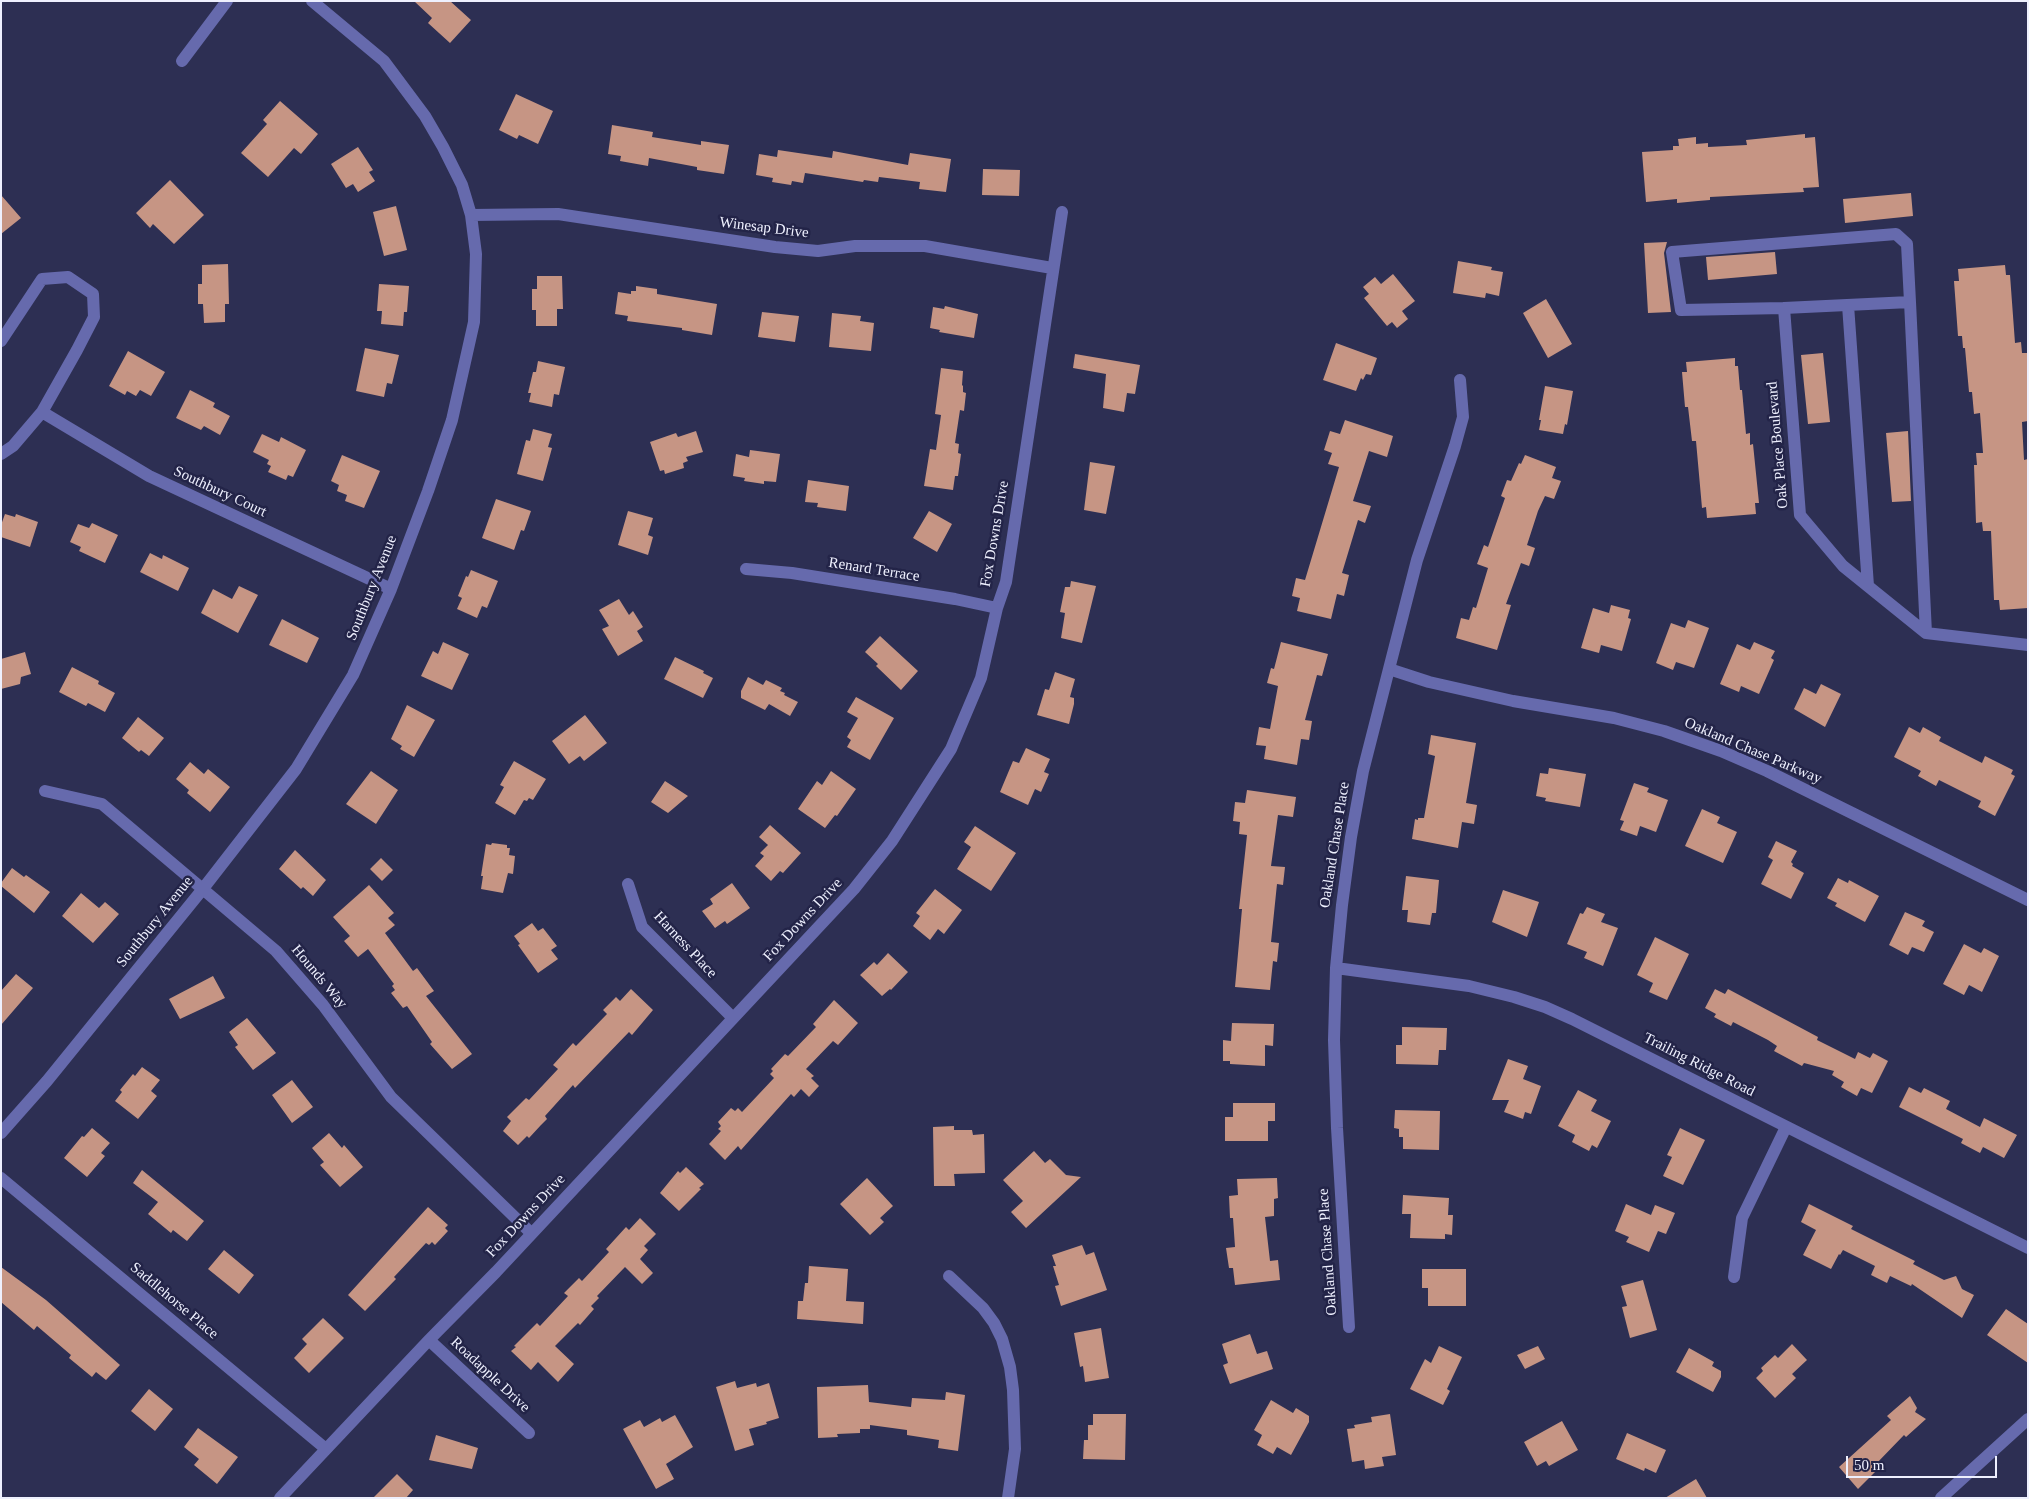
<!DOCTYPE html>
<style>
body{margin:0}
#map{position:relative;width:2029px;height:1499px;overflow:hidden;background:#2d2f53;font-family:Georgia,serif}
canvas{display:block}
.frame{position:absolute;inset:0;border:2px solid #eef0fe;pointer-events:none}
.scale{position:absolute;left:1846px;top:1456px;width:151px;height:22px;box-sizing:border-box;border:2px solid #eef0fe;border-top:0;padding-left:6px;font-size:15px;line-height:18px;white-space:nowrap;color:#eef0fe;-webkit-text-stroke:4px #232448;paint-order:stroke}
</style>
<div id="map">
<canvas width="2029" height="1499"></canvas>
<div class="frame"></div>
<div class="scale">50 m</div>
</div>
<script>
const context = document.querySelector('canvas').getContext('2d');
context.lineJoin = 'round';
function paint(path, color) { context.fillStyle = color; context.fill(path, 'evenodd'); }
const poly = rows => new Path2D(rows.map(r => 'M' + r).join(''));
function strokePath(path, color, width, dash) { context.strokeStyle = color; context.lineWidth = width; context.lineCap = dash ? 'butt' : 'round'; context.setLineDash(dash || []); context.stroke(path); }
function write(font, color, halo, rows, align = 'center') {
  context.font = font + ' Georgia,serif'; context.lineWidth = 5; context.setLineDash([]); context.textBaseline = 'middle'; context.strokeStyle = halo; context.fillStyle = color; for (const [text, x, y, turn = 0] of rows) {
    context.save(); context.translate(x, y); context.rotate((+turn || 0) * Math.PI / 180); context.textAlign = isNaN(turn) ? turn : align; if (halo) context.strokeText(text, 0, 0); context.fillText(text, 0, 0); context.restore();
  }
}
const building = poly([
 [414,1,450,1,471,20,450,43,428,23,432,18],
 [516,94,553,111,538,144,519,135,517,139,499,130],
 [280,101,318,134,301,154,294,148,268,177,241,153,267,124,263,120],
 [612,125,653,132,652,137,701,145,701,141,729,145,724,174,697,170,697,167,649,158,648,166,620,161,621,156,608,154],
 [1805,134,1805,138,1815,137,1819,187,1803,188,1804,192,1710,197,1710,200,1698,201,1677,203,1677,199,1646,202,1642,152,1673,150,1673,146,1679,146,1678,139,1696,137,1696,144,1708,143,1708,147,1747,145,1746,140],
 [358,147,373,170,369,172,375,181,358,192,353,184,346,188,331,164],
 [778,150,832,158,833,151,908,165,910,153,951,159,946,192,919,189,920,182,879,177,878,182,864,180,863,182,805,173,803,183,792,181,791,185,772,182,773,178,756,175,759,154,777,157],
 [983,169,1020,170,1019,196,982,195],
 [170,180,204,215,174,244,153,224,150,228,136,213],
 [1911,193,1913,216,1845,223,1843,199],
 [1,195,21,218,1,234],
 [396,206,407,250,384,256,373,212],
 [1667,242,1664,253,1671,312,1648,313,1644,243],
 [1775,252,1777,274,1708,280,1706,257],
 [1458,261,1492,267,1491,270,1503,272,1499,296,1486,293,1485,298,1453,293],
 [228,264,229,304,225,304,225,322,204,323,203,304,198,304,198,284,202,284,202,265],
 [2005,265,2006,275,2010,275,2015,343,2021,342,2022,353,2028,353,2028,421,2022,422,2024,460,2028,459,2028,608,2000,610,1999,600,1994,600,1991,531,1983,531,1982,522,1976,523,1974,465,1977,465,1976,453,1983,453,1980,413,1974,414,1972,392,1969,392,1965,348,1963,348,1962,336,1958,336,1954,281,1959,281,1958,269],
 [1393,274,1415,301,1402,311,1408,319,1397,328,1392,322,1387,326,1364,298,1369,294,1363,287,1375,277,1381,284],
 [537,276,562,276,563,309,557,309,557,326,536,326,536,310,532,310,532,289,537,289],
 [379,284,409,286,407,312,404,312,403,326,381,324,382,311,377,311],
 [636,286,657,289,657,294,717,304,712,335,682,330,682,328,627,321,628,316,615,314,618,292,631,294,631,291,636,291],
 [1546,299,1572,344,1548,358,1523,313],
 [945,306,978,314,974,338,939,332,940,330,930,328,933,307,944,309],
 [762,312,799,316,795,342,758,337],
 [832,313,861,316,860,321,874,323,871,351,829,347],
 [1336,343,1377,358,1371,375,1366,374,1363,380,1361,378,1356,391,1323,380],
 [365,348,399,355,392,384,387,383,384,397,356,391],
 [128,351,165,372,151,396,140,390,136,396,127,391,125,395,109,386],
 [1823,353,1830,422,1808,424,1801,355],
 [1075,354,1140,365,1135,394,1127,393,1124,412,1103,408,1106,374,1073,368],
 [1735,358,1735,366,1738,366,1740,390,1742,390,1746,434,1750,433,1750,445,1753,444,1759,503,1755,503,1756,514,1707,518,1706,507,1702,508,1696,441,1692,441,1688,407,1685,407,1682,372,1687,372,1686,362],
 [538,361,565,367,559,395,554,394,552,407,529,402,531,393,528,393,533,372,536,372],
 [941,368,963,371,962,385,963,386,963,392,966,393,964,411,960,410,955,443,959,444,958,453,961,454,958,476,955,476,953,490,924,486,930,449,936,450,941,415,935,414],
 [1545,386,1573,391,1567,425,1565,424,1563,434,1539,430,1541,420,1539,420],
 [190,390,215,403,213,407,230,416,220,435,204,426,201,430,176,418],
 [1345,420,1393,436,1387,457,1369,451,1353,501,1371,506,1365,523,1358,520,1342,573,1349,575,1344,596,1337,594,1331,619,1297,611,1300,598,1292,596,1296,578,1305,580,1339,467,1328,464,1332,453,1324,450,1330,431,1340,434],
 [533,429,552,434,548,447,552,448,543,481,517,474,526,440,530,441],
 [696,431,703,452,686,457,688,461,683,463,684,468,665,474,664,470,660,471,650,442,676,433,678,437],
 [1908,431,1911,501,1892,502,1886,433],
 [262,434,279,442,281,437,306,450,293,477,288,475,286,480,268,472,271,466,267,464,269,460,253,452],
 [750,450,780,454,776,482,764,481,764,484,744,481,745,478,733,476,736,454,749,457],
 [342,455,380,471,364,508,345,501,347,495,337,491,339,485,331,481],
 [1525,455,1556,467,1552,478,1561,481,1554,499,1545,496,1538,511,1527,545,1535,548,1529,566,1521,563,1506,604,1511,605,1497,650,1456,638,1461,618,1469,620,1473,607,1476,608,1488,568,1477,564,1484,545,1488,547,1505,498,1501,496,1507,480,1511,481,1519,463,1521,464],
 [1090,462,1115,466,1106,514,1084,510],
 [808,480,849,486,846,511,817,507,818,503,805,502],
 [496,499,531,511,524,531,521,530,514,550,482,538],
 [628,511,653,518,648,535,653,537,648,555,618,545],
 [929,511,952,524,937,552,913,538],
 [5,514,15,517,16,514,38,522,30,547,1,537,1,525],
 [92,523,118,535,105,563,79,551,81,547,70,542,78,524,89,528],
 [150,553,162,559,163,555,189,568,178,591,140,572],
 [471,570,498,581,487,608,482,606,477,618,457,609,462,598,458,596,466,576,468,577],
 [1071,581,1096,586,1082,643,1061,638,1065,613,1060,612,1065,587,1070,587],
 [239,586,258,595,238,633,201,613,213,589,232,599],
 [619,599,629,615,633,611,643,627,637,631,643,641,618,656,602,629,609,626,599,610],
 [1611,605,1630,610,1628,618,1631,619,1622,651,1601,645,1599,653,1581,648,1593,608,1609,613],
 [282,619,319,638,307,663,269,645],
 [1688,620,1709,628,1694,668,1676,662,1673,670,1656,663,1671,623,1685,628],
 [880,636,918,671,901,690,876,666,878,664,865,652],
 [443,642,469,654,452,690,421,676,433,651,438,654],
 [1281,642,1328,654,1322,676,1317,675,1305,720,1312,721,1309,740,1301,739,1297,765,1264,759,1266,746,1256,745,1259,727,1270,729,1278,686,1267,683,1271,668,1274,669],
 [1754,642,1775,651,1771,658,1774,660,1759,694,1741,686,1739,692,1720,684,1737,644,1750,650],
 [25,652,31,674,21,677,20,684,1,689,1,659],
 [675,657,704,671,703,673,713,678,703,698,664,679],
 [72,667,99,681,98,684,115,693,105,712,88,703,86,706,59,692],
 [1055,672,1075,679,1070,697,1074,698,1074,704,1069,724,1037,715,1045,689,1049,690],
 [748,677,763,685,766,680,782,688,780,691,785,693,784,695,798,702,790,716,769,704,765,710,741,698,741,691],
 [1821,684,1841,694,1825,727,1794,709,1804,688,1816,694],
 [856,697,894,718,870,760,847,747,851,740,847,737,858,718,847,712],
 [407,705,435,720,414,757,400,749,402,746,391,739],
 [585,715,607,743,584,761,580,756,569,764,552,741],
 [138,717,164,738,149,756,141,750,139,752,122,738],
 [1909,727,1920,733,1923,727,1941,737,1939,741,1982,763,1985,756,2013,770,2011,774,2015,776,1995,816,1978,807,1981,801,1939,780,1936,786,1918,776,1921,771,1894,757],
 [1431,735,1476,743,1466,803,1477,805,1474,824,1462,822,1458,848,1412,839,1415,819,1418,820,1418,818,1424,818,1435,756,1428,754],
 [1026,748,1050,759,1044,772,1049,774,1041,792,1035,789,1028,805,1000,792,1013,761,1019,763],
 [514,761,546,779,533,800,529,798,527,801,524,800,515,815,495,803,504,787,500,785],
 [190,762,204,774,208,769,230,787,210,812,187,793,189,790,176,779],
 [1549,768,1586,774,1580,807,1545,801,1546,798,1536,796,1540,773,1548,774],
 [371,771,398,790,376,824,346,804],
 [831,771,856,789,837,816,835,815,825,828,798,809,817,781,822,785],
 [665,781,688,796,668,813,651,802],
 [1634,783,1649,788,1647,792,1668,800,1656,832,1640,826,1637,836,1620,830,1624,821,1620,820],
 [1247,790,1296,797,1293,817,1278,815,1271,866,1285,867,1283,885,1277,884,1271,942,1279,943,1277,962,1273,961,1270,990,1235,987,1242,909,1239,909,1247,835,1239,834,1240,822,1233,821,1235,802,1245,803],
 [1702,809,1720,817,1717,823,1737,832,1723,863,1685,846],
 [770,825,801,853,783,873,780,871,771,881,755,866,764,856,760,853,768,845,759,837],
 [975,826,1016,853,991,891,957,869,971,847,964,842],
 [1776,841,1797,851,1791,862,1793,864,1792,866,1804,873,1791,899,1761,884,1773,860,1768,857],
 [492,843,507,845,507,848,510,848,509,855,515,856,513,874,508,873,503,893,481,889,483,876,481,876,486,844,491,845],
 [295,850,326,880,313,896,303,887,301,889,279,869],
 [381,858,393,870,382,881,370,869],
 [12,868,24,877,26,875,50,892,34,913,1,886,1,883],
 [1406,876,1439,880,1436,913,1432,913,1430,925,1407,922,1408,910,1402,910],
 [1838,878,1848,883,1849,880,1879,896,1865,922,1835,906,1837,903,1827,898],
 [732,883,750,908,727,924,725,921,715,928,702,911,713,904,710,899],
 [369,885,394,913,388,918,395,925,385,933,413,971,417,968,434,991,426,996,472,1054,452,1069,430,1044,432,1042,407,1006,403,1008,391,993,395,990,392,986,394,984,368,949,358,957,344,941,350,936,333,917],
 [935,889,962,910,944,934,938,929,930,940,913,926,920,916,916,913],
 [1503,890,1539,902,1527,937,1492,922],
 [81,893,99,908,105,902,119,914,93,943,62,916],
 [1587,907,1605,914,1601,922,1618,928,1603,966,1584,958,1587,952,1567,944,1580,913,1583,914],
 [1905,912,1925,921,1922,926,1934,932,1924,952,1912,947,1908,955,1889,945],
 [532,923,538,931,543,928,557,946,551,950,558,959,538,973,518,945,520,944,514,936],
 [1655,937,1689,954,1667,1000,1649,992,1653,983,1637,975],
 [1964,944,1981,953,1984,948,1999,956,1982,992,1969,985,1964,995,1943,984],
 [888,953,908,972,891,990,890,989,882,996,860,975,874,962,877,965],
 [16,974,33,988,1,1025,1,991],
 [213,976,225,998,180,1019,169,999],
 [631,989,653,1010,632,1035,629,1032,575,1088,573,1085,545,1116,547,1119,541,1125,529,1138,527,1136,518,1145,503,1131,511,1121,507,1117,526,1098,529,1100,558,1069,553,1065,573,1043,576,1046,607,1014,603,1010,616,997,620,1001],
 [1715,989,1725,994,1728,989,1818,1037,1817,1040,1855,1059,1858,1052,1870,1058,1873,1053,1888,1061,1872,1093,1861,1088,1857,1096,1841,1087,1844,1082,1832,1075,1834,1071,1804,1063,1802,1066,1774,1051,1777,1046,1768,1040,1733,1022,1731,1026,1714,1017,1716,1014,1705,1008],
 [834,1000,858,1023,838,1045,833,1041,806,1069,814,1076,811,1078,819,1086,809,1097,801,1089,794,1097,791,1094,741,1150,738,1146,725,1160,709,1144,721,1131,718,1129,721,1126,718,1122,731,1108,735,1111,738,1108,742,1112,774,1078,770,1074,773,1071,771,1069,785,1054,788,1056,816,1027,813,1024],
 [247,1018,276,1053,253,1070,235,1047,238,1045,229,1032],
 [1232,1023,1274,1024,1273,1046,1265,1045,1265,1066,1230,1064,1230,1061,1223,1061,1223,1040,1231,1041],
 [1402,1027,1447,1028,1446,1050,1439,1050,1438,1065,1396,1064,1396,1045,1402,1045],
 [1508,1059,1528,1066,1523,1079,1541,1086,1531,1114,1525,1112,1523,1119,1504,1112,1509,1100,1492,1100],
 [142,1067,160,1080,151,1091,157,1096,138,1119,115,1101,122,1092,120,1090,133,1074,135,1076],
 [292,1080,313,1107,292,1123,272,1095],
 [1909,1087,1921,1093,1924,1088,1950,1101,1946,1109,1980,1127,1984,1118,2017,1135,2004,1158,1983,1147,1980,1153,1961,1143,1963,1139,1899,1107],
 [1578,1090,1597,1100,1591,1111,1611,1121,1597,1148,1592,1145,1589,1151,1572,1142,1575,1135,1558,1126],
 [1233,1103,1275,1103,1275,1121,1268,1121,1268,1141,1225,1141,1225,1117,1233,1117],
 [1395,1110,1440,1111,1439,1150,1403,1149,1403,1137,1399,1137,1399,1129,1394,1128],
 [954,1126,954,1130,972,1130,973,1135,984,1134,985,1173,954,1174,955,1186,934,1186,933,1127],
 [92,1128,110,1143,101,1153,105,1156,87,1177,64,1158,82,1136,84,1137],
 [1680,1128,1705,1140,1683,1185,1663,1176,1672,1157,1667,1155],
 [329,1133,342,1148,344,1145,363,1167,340,1187,320,1165,324,1162,312,1148],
 [1034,1151,1045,1163,1050,1159,1066,1175,1081,1177,1026,1228,1011,1212,1023,1201,1003,1180],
 [686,1167,704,1184,699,1188,701,1189,679,1211,660,1193,678,1171,680,1173],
 [142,1170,204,1221,187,1241,173,1230,171,1233,148,1214,158,1202,133,1183],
 [867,1178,893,1206,880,1218,884,1222,870,1235,840,1204],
 [1277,1178,1278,1198,1274,1199,1274,1216,1265,1217,1270,1261,1278,1260,1280,1280,1235,1285,1233,1268,1229,1268,1226,1248,1235,1247,1233,1218,1230,1218,1229,1196,1238,1195,1237,1179],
 [1403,1195,1449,1198,1448,1215,1453,1215,1452,1235,1445,1234,1445,1239,1410,1238,1411,1214,1402,1214],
 [1626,1204,1651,1215,1655,1205,1675,1213,1666,1234,1658,1231,1649,1252,1626,1242,1629,1237,1615,1231],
 [1809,1204,1853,1226,1851,1229,1915,1261,1913,1264,1944,1280,1956,1276,1962,1289,1974,1295,1962,1318,1912,1284,1911,1286,1890,1276,1887,1283,1871,1275,1875,1266,1843,1250,1840,1255,1839,1254,1831,1269,1803,1255,1816,1230,1801,1222],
 [428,1207,448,1225,445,1228,448,1231,435,1245,432,1242,429,1245,426,1243,394,1277,396,1279,365,1311,348,1295],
 [640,1218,656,1234,644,1246,648,1250,640,1259,653,1273,642,1284,625,1267,597,1296,599,1298,591,1306,594,1309,580,1325,578,1323,555,1346,574,1364,558,1382,538,1362,531,1370,511,1351,516,1347,514,1346,537,1323,540,1326,568,1296,564,1293,579,1278,582,1281,609,1252,606,1249,626,1227,629,1230],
 [1082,1245,1086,1255,1094,1252,1107,1290,1061,1306,1055,1286,1059,1285,1053,1266,1056,1266,1052,1255],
 [224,1250,254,1275,239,1294,208,1269],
 [809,1266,848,1269,846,1301,864,1302,863,1324,797,1319,798,1301,803,1301,805,1283,808,1283],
 [1,1267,46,1300,120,1365,106,1380,96,1372,92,1377,69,1358,71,1355,37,1326,34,1330,1,1302],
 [1422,1269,1466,1269,1466,1306,1428,1306,1428,1288,1422,1288],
 [1643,1280,1657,1330,1630,1338,1622,1307,1627,1306,1621,1286],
 [2006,1309,2028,1324,2028,1363,1987,1335],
 [323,1318,344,1338,309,1373,294,1358,307,1344,302,1339],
 [1101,1328,1109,1378,1085,1382,1083,1366,1080,1367,1074,1333],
 [1250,1334,1257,1354,1267,1351,1273,1369,1230,1384,1223,1365,1228,1363,1222,1344],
 [1792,1344,1807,1360,1792,1374,1796,1378,1775,1398,1756,1378,1763,1371,1761,1368,1775,1355,1778,1358],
 [1439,1346,1462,1357,1447,1389,1450,1391,1443,1405,1410,1389,1425,1359,1431,1363],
 [1538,1346,1545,1359,1525,1369,1517,1355],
 [1689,1348,1714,1362,1712,1366,1721,1371,1721,1377,1713,1392,1676,1372],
 [735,1381,737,1388,756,1383,757,1387,769,1383,779,1418,766,1422,767,1424,749,1429,754,1445,735,1451,716,1387],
 [868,1385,869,1402,911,1407,912,1398,945,1400,946,1392,965,1395,958,1451,938,1448,939,1440,907,1435,907,1430,870,1425,870,1429,860,1429,860,1433,837,1434,838,1437,818,1438,817,1387],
 [149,1389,173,1409,155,1431,131,1411],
 [1910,1396,1917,1408,1915,1412,1926,1419,1906,1437,1904,1435,1875,1465,1878,1469,1858,1489,1839,1467,1891,1420,1887,1416],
 [1271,1400,1293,1413,1296,1408,1309,1416,1309,1422,1291,1455,1277,1447,1273,1454,1257,1445,1262,1435,1254,1430],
 [1093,1414,1126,1414,1125,1460,1083,1459,1084,1440,1088,1440,1088,1425,1093,1425],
 [1390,1414,1396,1455,1382,1457,1384,1466,1365,1469,1364,1460,1352,1462,1347,1429,1355,1428,1354,1425,1372,1422,1371,1417],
 [675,1415,693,1447,666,1464,674,1479,656,1489,623,1429,640,1420,644,1427,660,1418,662,1422],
 [1562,1421,1578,1450,1549,1466,1546,1461,1537,1466,1524,1442],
 [198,1428,238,1457,217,1484,194,1465,199,1459,184,1447],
 [1627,1433,1666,1450,1656,1473,1645,1468,1644,1471,1616,1459],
 [436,1435,478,1448,472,1469,429,1460],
 [397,1474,413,1490,406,1498,373,1498],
 [1696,1479,1707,1498,1665,1498]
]);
const minor = poly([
 [182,61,227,1],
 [471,215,558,214,775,247,818,251,855,246,925,246,1052,268],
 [1910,302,1784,308,1681,310,1672,252,1896,234,1907,244,1910,302,1926,633],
 [1848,305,1868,586],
 [1784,308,1800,515,1843,566,1926,633,2028,645],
 [1,341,42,279,68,277,93,294,94,317,77,350,42,412,13,446,1,454],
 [42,412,149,476,391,589],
 [746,569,792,573,955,599,997,608],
 [1389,669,1429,682,1513,701,1614,718,1664,731,1721,751,1767,771,2028,900],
 [45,791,102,804,276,951,323,1005,391,1097,531,1233],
 [628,884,642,927,733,1018],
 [1336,968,1469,986,1514,997,1545,1007,1572,1019,2028,1248],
 [1,1133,47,1081,202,890,296,769,353,675,391,589,428,491,452,420,474,322,476,254,471,215,462,185,443,147,425,116,384,61,312,1],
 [1,1178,326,1449],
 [949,1276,983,1308,994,1323,1002,1339,1010,1367,1013,1390,1015,1449,1008,1498],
 [1734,1277,1742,1218,1786,1127],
 [1349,1327,1337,1128,1334,1040,1336,968,1342,905,1351,837,1363,771,1389,669,1417,560,1455,446,1463,417,1460,380],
 [429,1340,529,1433],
 [280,1498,429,1340,496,1272,854,889,892,841,951,749,981,678,997,608,1006,582,1062,212],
 [1941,1498,2028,1419]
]);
const streetNames = [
 ["Winesap Drive",764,228,7],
 ["Oak Place Boulevard",1778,445,-95],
 ["Southbury Court",220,492,25],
 ["Fox Downs Drive",995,534,-80],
 ["Renard Terrace",874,570,9],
 ["Southbury Avenue",372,588,-68],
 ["Oakland Chase Parkway",1753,751,23],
 ["Oakland Chase Place",1335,845,-81],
 ["Fox Downs Drive",803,920,-47],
 ["Southbury Avenue",155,922,-51],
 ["Harness Place",685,945,47],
 ["Hounds Way",319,977,50],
 ["Trailing Ridge Road",1699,1065,27],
 ["Fox Downs Drive",526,1216,-47],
 ["Oakland Chase Place",1328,1252,-94],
 ["Saddlehorse Place",174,1301,40],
 ["Roadapple Drive",490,1375,43]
];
paint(building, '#c69584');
strokePath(minor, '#666aad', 12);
write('15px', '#eef0fe', '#232448', streetNames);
</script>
